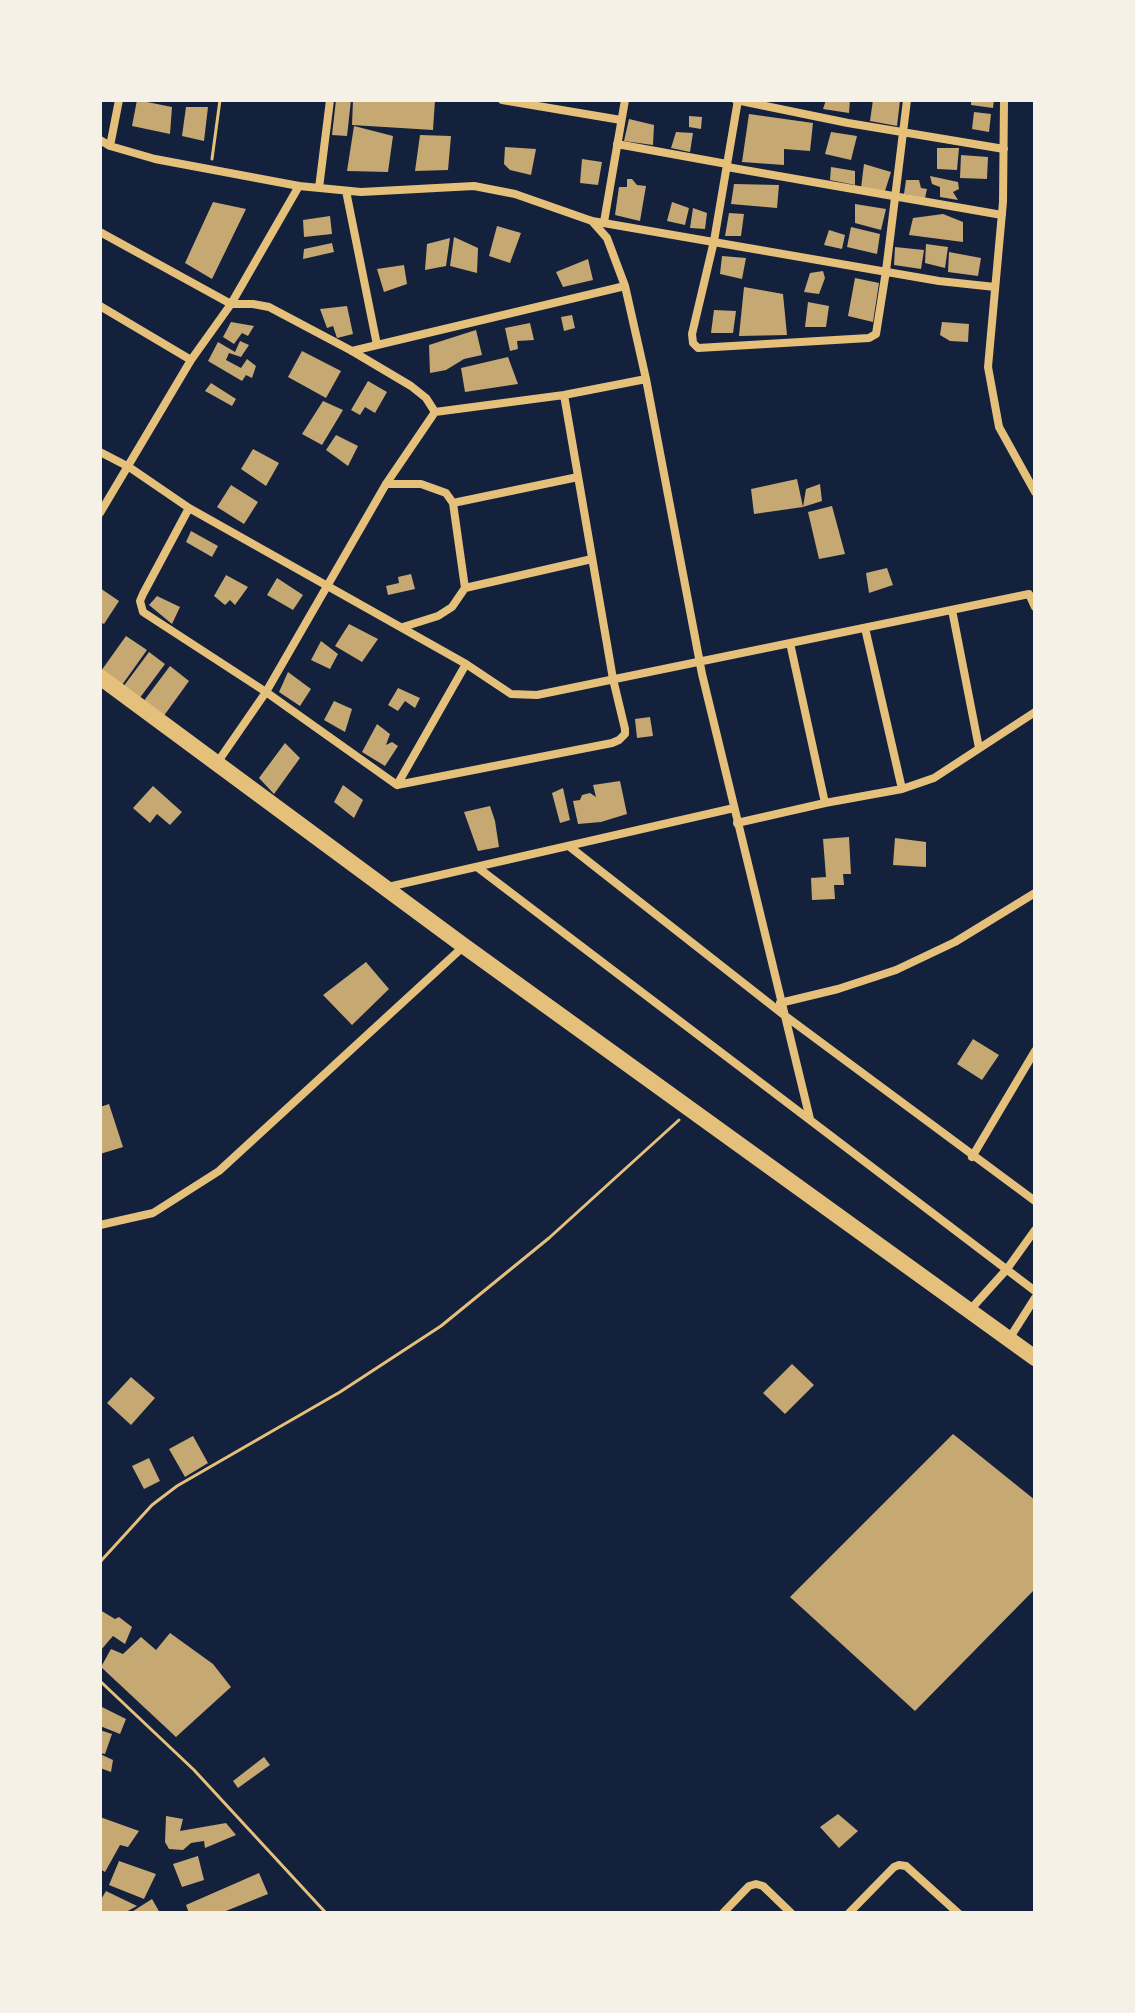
<!DOCTYPE html>
<style>
body{margin:0}
#map{position:relative;width:1135px;height:2013px;overflow:hidden;background:#14213d;font-family:Mulish,sans-serif}
canvas{display:block}
.frame{position:absolute;inset:0;border:102px solid #f6f1e7;pointer-events:none}
</style>
<div id="map">
<canvas width="1135" height="2013"></canvas>
<div class="frame"></div>
</div>
<script>
const context = document.querySelector('canvas').getContext('2d');
context.lineJoin = 'round';
function paint(path, color) { context.fillStyle = color; context.fill(path, 'evenodd'); }
const poly = rows => new Path2D(rows.map(r => 'M' + r).join(''));
function strokePath(path, color, width, dash) { context.strokeStyle = color; context.lineWidth = width; context.lineCap = dash ? 'butt' : 'round'; context.setLineDash(dash || []); context.stroke(path); }
const building = poly([
 [137,100,172,107,170,134,132,126],
 [336,100,351,100,347,136,332,135],
 [353,100,435,100,433,130,352,125],
 [826,100,850,100,849,113,823,109],
 [873,100,900,101,897,126,870,121],
 [971,100,994,100,993,108,971,105],
 [186,107,208,107,204,141,182,136],
 [974,112,991,114,989,132,972,129],
 [749,114,813,123,810,151,784,149,784,165,742,162],
 [689,116,702,117,701,129,689,127],
 [629,119,654,125,653,145,624,141],
 [354,126,393,136,388,172,347,171],
 [676,132,693,133,690,152,671,148],
 [831,132,857,136,851,160,825,154],
 [420,135,451,136,448,170,415,171],
 [505,147,536,149,531,175,510,170,504,164],
 [937,148,959,148,957,170,937,169],
 [961,155,988,157,987,179,960,178],
 [582,159,602,162,598,185,580,183],
 [864,164,891,172,885,191,861,188],
 [831,167,855,171,855,185,830,180],
 [930,176,958,182,959,189,953,192,958,200,940,197,940,187,932,184],
 [627,179,632,179,637,185,646,186,640,221,615,215,619,187,627,187],
 [906,180,919,180,921,188,927,189,925,198,904,194],
 [734,184,779,185,777,208,731,204],
 [213,202,246,209,212,279,185,263],
 [672,202,689,208,685,225,667,221],
 [855,204,886,209,881,230,855,223],
 [693,208,707,213,705,229,690,228],
 [729,213,744,214,741,236,725,236],
 [943,214,963,222,963,242,909,235,913,218],
 [330,216,332,234,304,237,303,220],
 [497,226,521,233,510,263,489,256],
 [851,227,880,234,877,254,847,247],
 [829,230,845,235,842,249,824,245],
 [454,237,478,248,477,273,450,266],
 [450,238,446,266,425,270,427,244],
 [332,243,334,252,303,259,304,249],
 [926,244,948,247,945,268,925,263],
 [895,247,924,250,921,269,894,265],
 [949,252,981,258,978,276,948,272],
 [722,256,746,258,742,279,720,274],
 [588,259,593,280,563,287,556,272],
 [404,265,407,284,384,292,377,269],
 [823,271,825,278,819,294,804,292,810,273],
 [855,278,879,283,873,322,848,316],
 [744,287,783,294,787,335,739,336],
 [808,302,829,306,826,327,805,327],
 [347,306,353,334,337,338,333,326,327,328,320,309],
 [714,310,736,311,733,333,711,333],
 [572,315,575,328,564,331,561,317],
 [231,322,254,326,248,336,242,333,234,344,223,337],
 [942,322,969,324,968,342,950,341,940,335],
 [530,323,534,340,517,341,518,349,510,351,505,328],
 [476,330,482,355,464,359,446,370,430,373,429,345],
 [240,341,249,345,241,357,229,353,226,360,241,368,247,359,256,366,252,378,246,375,242,381,208,361,218,342,235,352],
 [302,351,341,371,326,398,288,377],
 [508,357,518,384,465,392,461,368],
 [368,381,387,392,375,413,365,407,360,415,351,410],
 [211,383,236,399,232,406,205,391],
 [323,401,343,410,322,445,302,434],
 [336,435,358,446,348,466,326,450],
 [253,449,279,463,266,486,241,469],
 [797,479,803,507,754,514,751,489],
 [820,484,822,501,803,507,806,489],
 [231,485,258,502,244,524,217,507],
 [832,506,845,554,819,559,808,512],
 [191,531,218,546,212,557,186,542],
 [887,568,893,585,869,593,866,573],
 [411,574,415,589,388,595,386,586,399,583,398,577],
 [226,575,248,587,235,605,230,600,225,605,214,596],
 [277,578,303,595,293,610,267,595],
 [100,588,119,601,104,624,100,622],
 [157,596,180,607,172,624,149,605],
 [349,624,378,639,362,662,335,646],
 [126,636,147,650,122,685,101,671],
 [321,641,338,654,330,669,311,660],
 [149,652,165,664,139,699,123,687],
 [170,666,189,681,163,717,143,702],
 [288,672,311,689,300,706,279,692],
 [398,688,420,698,415,708,405,701,398,711,388,705],
 [334,701,352,709,345,732,324,720],
 [650,717,653,736,637,738,635,719],
 [377,724,390,734,386,745,392,742,398,746,385,766,362,752],
 [285,743,300,758,274,794,259,778],
 [620,781,627,814,601,822,578,824,573,801,580,800,582,795,590,793,596,797,593,785],
 [343,785,363,800,354,818,334,802],
 [153,786,182,812,170,825,157,814,150,823,133,808],
 [563,788,570,820,560,823,552,793],
 [490,806,495,821,499,847,478,851,464,812],
 [849,837,851,874,843,874,844,885,834,885,835,899,812,900,811,878,826,877,823,839],
 [895,838,926,842,926,867,893,865],
 [366,962,389,989,352,1025,323,995],
 [973,1039,999,1055,982,1080,957,1064],
 [109,1104,123,1147,100,1154,100,1107],
 [792,1364,814,1385,785,1414,763,1393],
 [131,1377,155,1398,131,1425,107,1403],
 [953,1434,1035,1500,1035,1589,915,1711,790,1597],
 [193,1436,208,1463,185,1477,169,1449],
 [149,1458,160,1481,144,1489,132,1466],
 [100,1610,115,1619,119,1617,132,1627,125,1644,113,1636,100,1651],
 [170,1633,213,1664,231,1687,176,1737,101,1667,111,1649,123,1654,141,1637,156,1650],
 [100,1706,126,1719,120,1734,100,1726],
 [100,1730,112,1734,105,1754,100,1753],
 [100,1754,113,1760,111,1772,100,1768],
 [264,1757,270,1765,238,1788,233,1781],
 [838,1814,858,1831,839,1848,820,1827],
 [166,1816,183,1819,180,1831,226,1823,236,1835,205,1848,204,1841,191,1843,183,1850,169,1849,165,1842],
 [100,1817,139,1831,128,1847,120,1845,105,1872,100,1869],
 [198,1856,204,1880,182,1887,173,1864],
 [119,1861,156,1874,144,1899,109,1885],
 [259,1873,268,1894,221,1913,189,1913,186,1905],
 [106,1891,137,1906,124,1913,100,1913,100,1901],
 [152,1899,160,1913,130,1913]
]);
const path = poly([
 [212,159,220,100],
 [100,1562,152,1505,177,1486,340,1392,441,1326,549,1238,679,1120],
 [100,1681,194,1770,326,1913]
]);
const minor = poly([
 [502,100,621,120],
 [736,100,848,123,1004,149],
 [738,100,714,241,692,334,693,343,698,348,869,338,876,334,886,271,907,100],
 [1004,100,1003,202,988,367,999,427,1035,492],
 [100,140,110,146,155,159,299,186,361,192,474,186,515,194,592,221,939,281,995,287],
 [617,144,727,164],
 [110,146,119,100],
 [727,167,1002,215],
 [319,188,330,100],
 [346,191,377,345],
 [592,221,607,238,625,286,646,379,702,674,810,1119],
 [604,222,625,100],
 [100,232,231,304,253,304,269,307,352,351,411,386,426,398,435,412],
 [100,306,191,360],
 [352,351,625,286],
 [100,452,129,467,189,508,466,664,511,694,537,695,1029,594,1035,607],
 [386,484,421,484,446,493,453,503,465,588,452,607,438,616,403,627],
 [453,503,578,477],
 [189,508,143,594,140,601,143,612,266,692,397,785,612,743,619,740,625,734,625,729,613,679,564,395],
 [100,513,191,360,231,304,299,186],
 [465,588,592,559],
 [952,610,979,748],
 [865,628,902,789],
 [790,643,825,803],
 [217,763,266,692,386,484,435,412,564,395,646,379],
 [397,785,466,664],
 [737,823,825,803,902,789,934,778,1035,712],
 [570,847,784,1015,1035,1201],
 [477,867,1035,1291],
 [388,887,734,808],
 [780,1003,838,989,896,970,955,942,1035,893],
 [972,1157,1035,1051],
 [100,1225,153,1213,219,1171,464,946],
 [970,1310,1007,1269,1035,1230],
 [1009,1339,1035,1298],
 [723,1913,749,1886,756,1884,763,1886,791,1913],
 [849,1913,894,1867,899,1865,906,1866,958,1913]
]);
const secondary = poly([
 [100,677,464,946,1035,1358]
]);
paint(building, '#c6a872');
strokePath(path, '#e5c07b', 3);
strokePath(minor, '#e5c07b', 8);
strokePath(secondary, '#e5c07b', 16);
</script>
